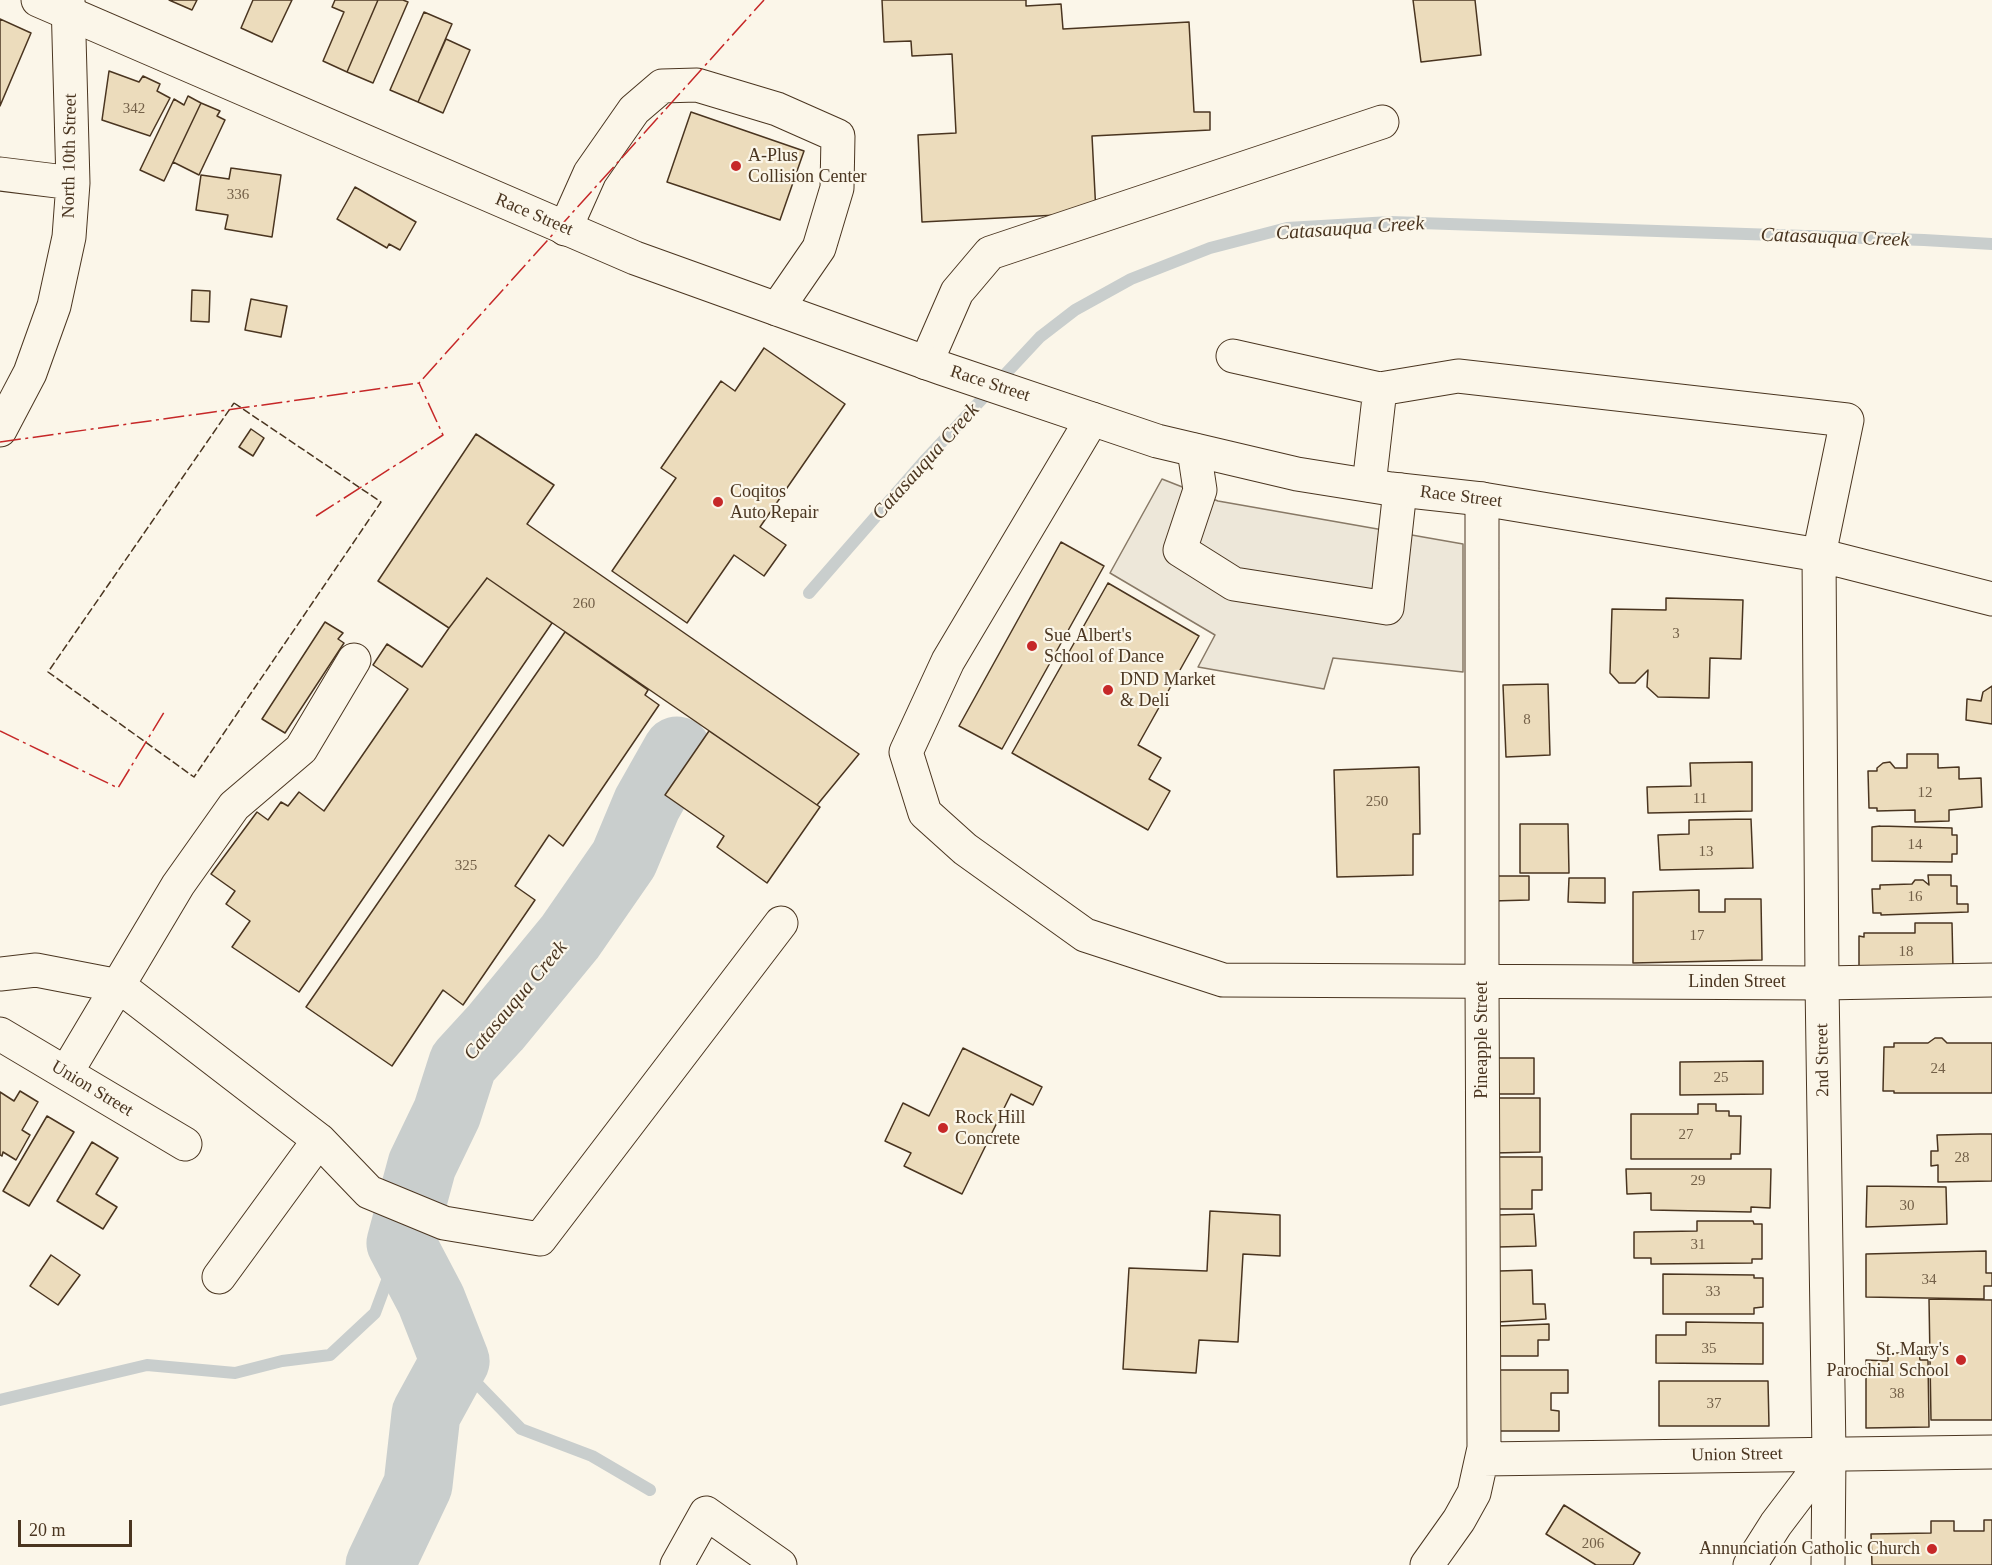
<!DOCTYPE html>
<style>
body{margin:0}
#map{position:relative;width:1992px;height:1565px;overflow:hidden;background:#fbf6e9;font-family:Georgia,serif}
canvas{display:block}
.scale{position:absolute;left:18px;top:1520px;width:114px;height:27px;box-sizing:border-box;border:3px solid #4a3520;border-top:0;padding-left:8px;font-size:18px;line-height:21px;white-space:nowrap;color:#4a3520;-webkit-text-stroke:4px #fbf6e9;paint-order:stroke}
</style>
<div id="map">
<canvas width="1992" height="1565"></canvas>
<div class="scale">20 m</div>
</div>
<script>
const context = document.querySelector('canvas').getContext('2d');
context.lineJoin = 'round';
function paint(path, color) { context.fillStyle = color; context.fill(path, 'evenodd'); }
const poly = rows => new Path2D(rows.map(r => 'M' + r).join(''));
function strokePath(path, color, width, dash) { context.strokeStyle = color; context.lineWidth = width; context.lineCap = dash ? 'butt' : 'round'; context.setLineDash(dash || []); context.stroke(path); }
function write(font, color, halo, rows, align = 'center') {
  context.font = font + ' Georgia,serif'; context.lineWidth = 4.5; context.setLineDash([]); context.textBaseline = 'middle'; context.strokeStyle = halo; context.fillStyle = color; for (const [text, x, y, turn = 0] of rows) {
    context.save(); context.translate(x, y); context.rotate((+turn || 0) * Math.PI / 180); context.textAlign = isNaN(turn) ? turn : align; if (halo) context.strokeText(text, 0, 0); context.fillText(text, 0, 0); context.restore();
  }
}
const parking = poly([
 [1162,479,1218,501,1463,544,1463,672,1333,658,1324,689,1198,667,1215,635,1110,573,1162,479]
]);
const stream = poly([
 [809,593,926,459,1040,337,1075,310,1131,279,1210,248,1287,228,1390,222,1924,240,1992,244],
 [455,1361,521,1429,592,1456,650,1490],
 [0,1400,147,1365,235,1373,282,1361,330,1355,375,1313,401,1243]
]);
const river = poly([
 [380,1565,418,1485,426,1414,455,1361,431,1300,401,1243,422,1165,447,1113,463,1063,496,1027,570,937,624,859,647,804,677,751]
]);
const building = poly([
 [169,0,197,0,192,10,169,0],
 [253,0,292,0,272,42,241,28,253,0],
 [335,0,378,0,347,72,323,61,344,12,332,7,335,0],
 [378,0,403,0,408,2,373,83,347,72,378,0],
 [882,0,1026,0,1026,6,1061,4,1063,29,1189,22,1194,112,1210,112,1210,130,1092,136,1096,213,922,222,918,135,956,133,952,54,912,56,911,41,884,42,882,0],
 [1413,0,1475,0,1481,55,1421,62,1413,0],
 [424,12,452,24,418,102,390,90,424,12],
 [0,19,31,33,0,106,0,19],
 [446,39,470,50,443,113,418,102,446,39],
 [109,71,139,82,143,76,160,84,157,91,170,98,150,136,102,120,109,71],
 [188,96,201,103,164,181,140,170,174,99,184,105,188,96],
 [201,103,220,111,217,116,225,120,199,175,173,162,201,103],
 [691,112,804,151,780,220,667,182,691,112],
 [231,168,281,175,272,237,225,229,228,215,196,210,201,175,229,179,231,168],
 [355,187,416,222,400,250,389,244,387,248,337,219,355,187],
 [192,290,210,291,209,322,191,321,192,290],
 [251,299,287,306,281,337,245,330,251,299],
 [764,348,845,404,760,527,786,545,764,576,734,555,687,623,612,571,676,478,661,468,721,381,735,391,764,348],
 [251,429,264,438,253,456,239,447,251,429],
 [476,434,554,485,527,524,859,754,817,805,487,578,449,628,378,581,476,434],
 [1061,542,1104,566,1002,749,959,726,1061,542],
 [487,578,552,623,299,992,232,947,250,921,226,904,235,891,211,874,257,812,268,820,281,802,288,806,299,792,324,811,408,689,373,665,387,644,422,667,449,628,487,578],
 [1108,583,1199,636,1138,745,1161,758,1149,779,1170,791,1148,830,1012,753,1108,583],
 [1666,598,1743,600,1741,659,1710,658,1709,698,1658,697,1647,687,1648,670,1635,683,1619,683,1610,673,1612,609,1666,610,1666,598],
 [325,622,343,633,338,639,344,643,285,733,262,719,325,622],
 [565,632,648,690,645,695,659,705,563,846,549,835,515,886,535,900,463,1005,443,990,392,1066,306,1007,565,632],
 [1548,684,1550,755,1506,757,1503,685,1548,684],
 [1992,686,1992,724,1966,720,1967,699,1981,701,1983,692,1992,686],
 [709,731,820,807,767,883,717,847,724,836,665,795,709,731],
 [1907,754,1938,754,1938,768,1959,767,1959,779,1981,778,1982,807,1949,810,1949,821,1915,822,1915,810,1877,811,1877,808,1869,808,1868,771,1877,771,1877,768,1883,763,1890,762,1895,768,1907,768,1907,754],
 [1752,762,1752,811,1648,813,1647,787,1691,786,1690,763,1752,762],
 [1419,767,1420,834,1413,834,1413,875,1337,877,1334,770,1419,767],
 [1751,819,1753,868,1660,870,1658,835,1689,834,1689,820,1751,819],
 [1520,824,1568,824,1569,873,1520,873,1520,824],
 [1880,826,1952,828,1952,835,1957,835,1957,854,1952,854,1952,862,1872,861,1872,827,1880,826],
 [1928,875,1951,875,1951,886,1957,886,1957,904,1968,904,1968,912,1881,915,1881,913,1873,913,1872,889,1880,889,1880,885,1912,884,1915,880,1923,880,1929,885,1928,875],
 [1492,876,1529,876,1529,900,1492,901,1492,876],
 [1569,878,1605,878,1605,903,1568,902,1569,878],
 [1699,890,1699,912,1725,912,1725,899,1761,899,1762,960,1633,963,1633,892,1699,890],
 [1915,923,1952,923,1953,969,1859,968,1859,936,1864,937,1864,933,1915,933,1915,923],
 [1935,1038,1942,1038,1947,1043,1992,1043,1992,1093,1894,1093,1894,1091,1883,1091,1884,1047,1894,1047,1894,1043,1928,1043,1935,1038],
 [963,1048,1042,1087,1033,1105,1011,1094,962,1194,904,1166,911,1153,885,1141,903,1103,929,1116,963,1048],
 [1495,1058,1534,1058,1534,1094,1496,1094,1495,1058],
 [1763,1061,1763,1094,1680,1095,1680,1062,1763,1061],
 [20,1091,38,1102,22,1130,30,1135,16,1160,3,1152,2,1156,0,1155,0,1092,14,1101,20,1091],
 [1493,1098,1540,1098,1540,1152,1493,1153,1493,1098],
 [1698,1104,1716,1104,1716,1111,1729,1111,1729,1116,1741,1116,1740,1154,1731,1154,1731,1159,1631,1159,1631,1114,1698,1114,1698,1104],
 [47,1116,74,1132,29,1206,3,1191,47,1116],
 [1980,1134,1992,1134,1992,1181,1938,1182,1938,1165,1931,1166,1931,1151,1938,1151,1937,1135,1980,1134],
 [92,1142,118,1158,96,1194,117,1207,103,1229,57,1201,92,1142],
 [1492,1157,1542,1157,1542,1190,1532,1190,1532,1209,1493,1209,1492,1157],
 [1626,1169,1771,1169,1770,1208,1751,1207,1751,1212,1651,1210,1651,1193,1627,1194,1626,1169],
 [1867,1186,1946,1187,1947,1224,1866,1227,1867,1186],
 [1210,1211,1280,1215,1280,1256,1243,1254,1238,1342,1199,1340,1196,1373,1123,1369,1129,1268,1207,1271,1210,1211],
 [1534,1214,1536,1246,1498,1247,1497,1215,1534,1214],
 [1697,1221,1753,1221,1754,1224,1762,1224,1762,1259,1752,1259,1752,1263,1651,1264,1651,1258,1634,1258,1634,1232,1697,1231,1697,1221],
 [1986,1251,1986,1273,1992,1273,1992,1286,1984,1286,1984,1299,1866,1297,1866,1254,1986,1251],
 [51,1255,80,1275,58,1305,30,1286,51,1255],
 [1532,1270,1533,1304,1545,1304,1546,1319,1498,1322,1499,1271,1532,1270],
 [1663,1274,1754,1275,1754,1278,1763,1278,1763,1307,1754,1308,1754,1314,1663,1314,1663,1274],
 [1929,1299,1992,1300,1992,1420,1931,1420,1929,1299],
 [1686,1322,1763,1323,1763,1364,1656,1363,1656,1335,1686,1335,1686,1322],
 [1549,1324,1549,1340,1538,1340,1538,1356,1497,1356,1497,1326,1549,1324],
 [1888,1353,1919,1353,1920,1360,1928,1360,1929,1427,1866,1428,1866,1360,1888,1361,1888,1353],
 [1497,1370,1568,1370,1568,1393,1551,1393,1551,1410,1559,1411,1559,1431,1496,1431,1497,1370],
 [1659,1381,1768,1381,1769,1426,1659,1426,1659,1381],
 [1564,1505,1640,1553,1633,1565,1596,1565,1546,1534,1564,1505],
 [1984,1520,1992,1520,1992,1565,1872,1565,1871,1534,1931,1533,1931,1521,1954,1521,1954,1531,1984,1531,1984,1520]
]);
const minor = poly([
 [0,174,73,183],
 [565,229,590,173,634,110,662,86,697,85,777,109,838,136,837,188,819,248,777,309],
 [1233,356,1380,389,1458,376,1847,420,1819,555],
 [926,363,957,292,990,253,1382,122],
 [1092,419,948,661,906,752,925,813,965,849,1085,935,1223,980,1822,983,1992,980],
 [0,430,30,373,54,306,69,237,73,183,68,0],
 [1194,450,1200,490,1180,550,1234,584,1387,608,1400,490],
 [1369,485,1380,389],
 [0,974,36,970,119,986,319,1140,369,1192,444,1223,540,1239,781,923],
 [0,1034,185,1144],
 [66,1073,178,885,234,806,301,749,354,660],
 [219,1277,319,1140],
 [1483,1459,1992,1452],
 [677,1565,706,1513,780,1565],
 [1427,1565,1459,1520,1474,1493,1484,1448,1482,981,1482,499],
 [1750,1565,1776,1524,1829,1454]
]);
const major = poly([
 [38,0,635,258,941,368,1157,441,1297,474,1391,489,1482,499,1819,555,1992,599],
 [1819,555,1822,983,1829,1454,1828,1565]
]);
const fence = poly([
 [234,403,381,502,194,777,48,672,234,403]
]);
const power = poly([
 [0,442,419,383,764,0],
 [316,516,443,435,419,383],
 [0,731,118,788,166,709]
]);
const markers = [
 [736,166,6,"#c62828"],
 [718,502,6,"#c62828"],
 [1032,646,6,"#c62828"],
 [1108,690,6,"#c62828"],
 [943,1128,6,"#c62828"],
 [1961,1360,6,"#c62828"],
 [1932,1549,6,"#c62828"]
];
const numberNames = [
 ["342",134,109],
 ["336",238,195],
 ["260",584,604],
 ["3",1676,634],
 ["8",1527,720],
 ["12",1925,793],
 ["11",1700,799],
 ["250",1377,802],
 ["14",1915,845],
 ["13",1706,852],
 ["325",466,866],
 ["16",1915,897],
 ["17",1697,936],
 ["18",1906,952],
 ["24",1938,1069],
 ["25",1721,1078],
 ["27",1686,1135],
 ["28",1962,1158],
 ["29",1698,1181],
 ["30",1907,1206],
 ["31",1698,1245],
 ["34",1929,1280],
 ["33",1713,1292],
 ["35",1709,1349],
 ["38",1897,1394],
 ["37",1714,1404],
 ["206",1593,1544]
];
const streetNames = [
 ["North 10th Street",70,156,-89],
 ["Race Street",534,215,23],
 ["Race Street",990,384,18],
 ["Race Street",1461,497,7],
 ["Linden Street",1737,982],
 ["Pineapple Street",1482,1040,-90],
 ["2nd Street",1823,1060,-91],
 ["Union Street",92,1089,31],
 ["Union Street",1737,1455,-1]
];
const poiNames = [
 ["A-Plus",748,156],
 ["Collision Center",748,177],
 ["Coqitos",730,492],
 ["Auto Repair",730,513],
 ["Sue Albert's",1044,636],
 ["School of Dance",1044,657],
 ["DND Market",1120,680],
 ["& Deli",1120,701],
 ["Rock Hill",955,1118],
 ["Concrete",955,1139],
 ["St. Mary's",1949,1350,"right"],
 ["Parochial School",1949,1371,"right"],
 ["Annunciation Catholic Church",1920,1549,"right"]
];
const waterNames = [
 ["Catasauqua Creek",1350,229,-4],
 ["Catasauqua Creek",1835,238,2],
 ["Catasauqua Creek",926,462,-48],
 ["Catasauqua Creek",516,1001,-50]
];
paint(parking, '#ede7d9');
strokePath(parking, '#887966', 1.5);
strokePath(stream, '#c9cecd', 12);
strokePath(river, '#c9cecd', 69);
paint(building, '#ecdcbc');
strokePath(building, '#4a3520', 1.5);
strokePath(minor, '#4a3520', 35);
strokePath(major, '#4a3520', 35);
strokePath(minor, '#fbf6e9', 33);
strokePath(major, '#fbf6e9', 33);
strokePath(fence, '#4a3520', 1.5, [8, 3]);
strokePath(power, '#c62828', 1.5, [21, 4.5, 3, 4.5]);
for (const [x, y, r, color] of markers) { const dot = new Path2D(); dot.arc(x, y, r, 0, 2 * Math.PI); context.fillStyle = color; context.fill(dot); strokePath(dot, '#fbf6e9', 2); }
write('15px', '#725f47', null, numberNames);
write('18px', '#4a3520', '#fbf6e9', streetNames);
write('18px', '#4a3520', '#fbf6e9', poiNames, 'left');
write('italic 20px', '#4a3520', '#fbf6e9', waterNames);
</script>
